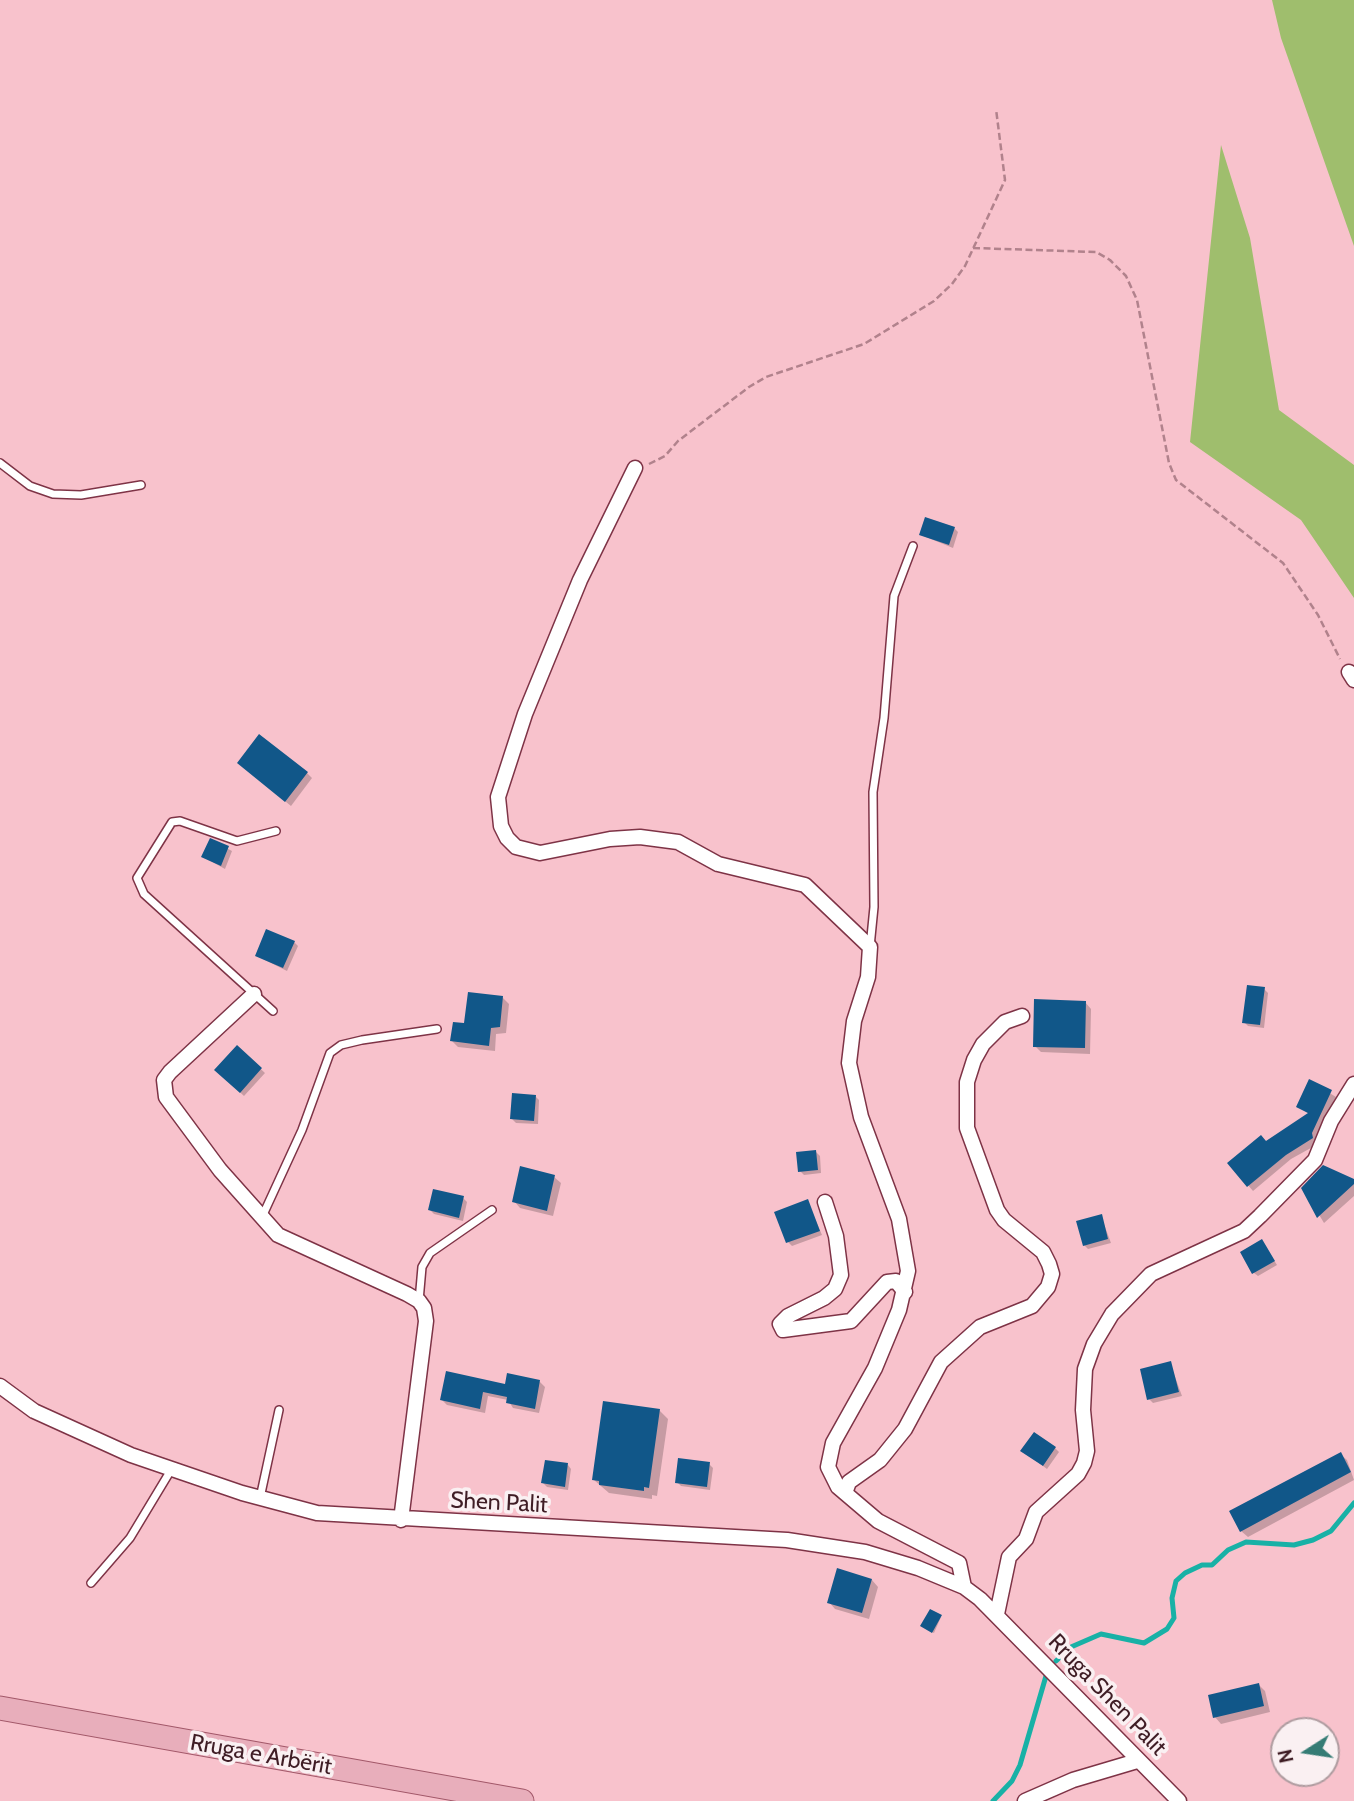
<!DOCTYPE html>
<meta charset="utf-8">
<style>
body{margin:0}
#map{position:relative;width:1354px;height:1801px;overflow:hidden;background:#f8c2cc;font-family:Cabin,sans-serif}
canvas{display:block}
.north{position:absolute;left:1270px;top:1717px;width:70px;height:70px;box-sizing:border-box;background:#faf0f2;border:2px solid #af9ca0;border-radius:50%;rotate:258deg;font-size:19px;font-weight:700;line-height:28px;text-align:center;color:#3f1d25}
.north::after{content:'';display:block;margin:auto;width:24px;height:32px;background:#357c75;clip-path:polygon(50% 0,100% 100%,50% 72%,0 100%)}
</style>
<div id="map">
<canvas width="1354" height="1801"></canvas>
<div class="north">N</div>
</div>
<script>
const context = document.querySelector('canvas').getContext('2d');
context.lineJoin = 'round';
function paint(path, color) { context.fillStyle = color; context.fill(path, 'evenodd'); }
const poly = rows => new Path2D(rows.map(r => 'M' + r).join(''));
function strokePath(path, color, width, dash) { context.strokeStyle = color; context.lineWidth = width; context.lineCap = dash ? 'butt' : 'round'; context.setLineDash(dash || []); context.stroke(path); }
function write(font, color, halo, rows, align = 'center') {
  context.font = font + ' Cabin,sans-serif'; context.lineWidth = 7; context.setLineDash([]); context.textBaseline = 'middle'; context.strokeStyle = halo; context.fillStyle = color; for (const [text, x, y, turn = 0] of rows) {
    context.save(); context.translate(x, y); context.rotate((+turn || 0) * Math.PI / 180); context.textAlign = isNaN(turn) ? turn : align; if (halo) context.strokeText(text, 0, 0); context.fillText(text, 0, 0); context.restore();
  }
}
const green = poly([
 [1272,0,1354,0,1354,246,1281,38],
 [1221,145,1250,238,1279,410,1354,465,1354,598,1301,520,1190,442]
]);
const shadow = poly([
 [954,528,958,532,953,548,921,535],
 [244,768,307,773,312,778,291,806],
 [211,840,232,851,225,869,203,857],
 [294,942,298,946,287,971,257,956],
 [1264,989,1268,993,1264,1028,1248,1026,1244,1022],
 [502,997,509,1004,506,1033,496,1034,495,1051,458,1047,452,1041,466,1025],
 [1085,1002,1091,1009,1090,1054,1041,1052,1035,1046],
 [237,1047,265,1073,244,1096,216,1070],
 [1310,1081,1336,1097,1316,1139,1318,1144,1291,1159,1253,1191,1230,1164,1309,1114,1298,1106],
 [535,1096,539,1100,538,1124,516,1123,512,1119],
 [816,1152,820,1156,821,1173,804,1175,800,1171],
 [554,1177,561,1183,553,1216,520,1208,514,1201],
 [1354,1181,1354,1196,1324,1223,1303,1188],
 [463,1198,467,1202,463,1221,434,1214,430,1210],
 [808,1202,822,1235,792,1246,788,1242],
 [1101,1216,1111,1243,1088,1249,1084,1245],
 [1262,1241,1277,1265,1258,1276,1254,1273],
 [1170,1363,1182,1396,1153,1403,1149,1399],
 [539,1381,545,1387,539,1413,513,1408,508,1400,488,1396,485,1413,447,1405,442,1400],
 [659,1410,668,1419,657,1496,652,1495,652,1499,609,1493,594,1480],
 [1055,1448,1059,1452,1047,1469,1027,1454],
 [1340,1454,1347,1460,1354,1480,1248,1537,1241,1531],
 [709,1464,713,1468,710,1490,681,1486,677,1482],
 [568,1465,571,1469,568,1490,547,1487,543,1483],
 [872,1580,878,1587,869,1619,835,1609,829,1602],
 [941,1617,934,1633,923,1627],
 [1259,1685,1265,1691,1270,1712,1221,1724,1215,1717]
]);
const stream = poly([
 [1056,1661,1071,1647,1101,1634,1144,1643,1167,1629,1174,1618,1172,1598,1176,1581,1185,1573,1202,1565,1212,1565,1228,1550,1246,1542,1294,1545,1313,1540,1331,1531,1354,1503],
 [993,1801,1012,1781,1020,1765,1046,1676]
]);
const building = poly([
 [925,517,955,527,949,545,919,535],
 [259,734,308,772,285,802,237,763],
 [210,838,229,846,221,866,201,857],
 [266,929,295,941,283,968,255,956],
 [1247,985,1265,987,1260,1025,1242,1023],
 [468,992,503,996,500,1027,491,1028,489,1046,450,1041,453,1022,464,1023],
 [1034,999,1086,1001,1085,1048,1033,1047],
 [237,1045,262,1068,240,1093,214,1070],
 [1309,1079,1332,1090,1312,1133,1313,1138,1286,1155,1247,1187,1227,1163,1261,1135,1266,1141,1308,1113,1296,1107],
 [512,1093,536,1095,534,1121,510,1119],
 [816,1150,818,1170,798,1172,796,1152],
 [1323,1165,1354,1179,1354,1184,1317,1218,1301,1188],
 [520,1166,555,1175,547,1211,512,1202],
 [433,1189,464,1196,459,1218,428,1210],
 [808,1199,820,1231,786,1243,774,1212],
 [1102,1214,1108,1239,1083,1246,1076,1221],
 [1262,1239,1275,1261,1252,1274,1240,1252],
 [1171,1361,1179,1392,1147,1400,1140,1369],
 [446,1371,505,1384,507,1373,540,1380,535,1409,506,1403,507,1397,483,1392,480,1409,440,1400],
 [603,1401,660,1409,649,1488,644,1487,644,1491,599,1485,599,1481,592,1480],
 [1034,1432,1056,1447,1043,1466,1020,1451],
 [1341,1452,1351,1472,1240,1532,1229,1511],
 [678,1458,710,1462,707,1487,675,1483],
 [545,1460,568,1463,565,1487,541,1483],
 [837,1568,872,1579,862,1613,827,1603],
 [930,1609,942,1615,932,1633,920,1626],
 [1259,1683,1264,1706,1213,1718,1208,1695]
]);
const path = poly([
 [973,248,1096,252,1110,260,1126,276,1137,300,1169,463,1176,480,1283,563,1318,615,1340,659],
 [649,464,665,456,678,441,749,387,766,377,864,344,934,301,952,284,965,266,1005,180,996,109]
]);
const lane = poly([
 [0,463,30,486,53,494,81,495,141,485],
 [870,947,874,907,873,792,884,718,894,596,913,546],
 [273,1011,144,894,137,878,172,822,180,821,237,841,276,831],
 [262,1217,302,1130,330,1053,341,1045,362,1040,437,1029],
 [419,1301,422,1267,430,1253,492,1210],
 [260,1498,279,1410],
 [91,1583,130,1538,171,1470]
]);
const street = poly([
 [635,468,580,580,525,714,498,797,501,826,507,838,516,847,540,853,610,839,640,837,678,842,718,864,805,885,870,947,868,977,854,1021,849,1063,861,1117,899,1219,908,1271,899,1310,875,1368,833,1443,828,1467,838,1487,878,1521,959,1563,964,1587],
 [1349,672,1354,680],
 [254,994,170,1072,164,1080,166,1097,220,1170,278,1235,407,1294,419,1301,424,1308,426,1321,401,1520],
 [825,1202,836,1236,841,1275,835,1289,824,1298,788,1316,780,1324,783,1330,851,1321,887,1282,896,1281,905,1292],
 [0,1386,34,1411,131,1455,242,1493,317,1513,787,1540,865,1552,918,1568,964,1587,980,1599,1179,1801],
 [845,1493,849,1482,880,1460,905,1429,941,1362,980,1327,1032,1306,1048,1287,1052,1274,1049,1264,1043,1252,1004,1220,997,1210,967,1128,967,1082,974,1060,983,1044,1005,1022,1022,1016],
 [997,1614,1009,1557,1026,1539,1036,1512,1078,1474,1084,1463,1087,1451,1083,1410,1085,1369,1094,1344,1112,1314,1151,1274,1244,1231,1260,1216,1315,1160,1331,1121,1354,1084],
 [1025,1801,1073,1780,1137,1761]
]);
const primary = poly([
 [0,1708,522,1801]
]);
const streetNames = [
 ["Shen Palit",499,1503,3],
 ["Rruga Shen Palit",1107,1695,46],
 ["Rruga e Arbërit",261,1755,10]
];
paint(green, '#9fbe6d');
paint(shadow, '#0003');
strokePath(stream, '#18b1a6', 5);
paint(building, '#115789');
strokePath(lane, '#7e3346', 10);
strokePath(street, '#7e3346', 17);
strokePath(primary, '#a25869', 25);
strokePath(path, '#b1828c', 2.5, [7, 3.5]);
strokePath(lane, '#fff', 7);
strokePath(street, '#fff', 14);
strokePath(primary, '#e8aebb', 23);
write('23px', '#3f1d25', '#faf0f2', streetNames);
</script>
